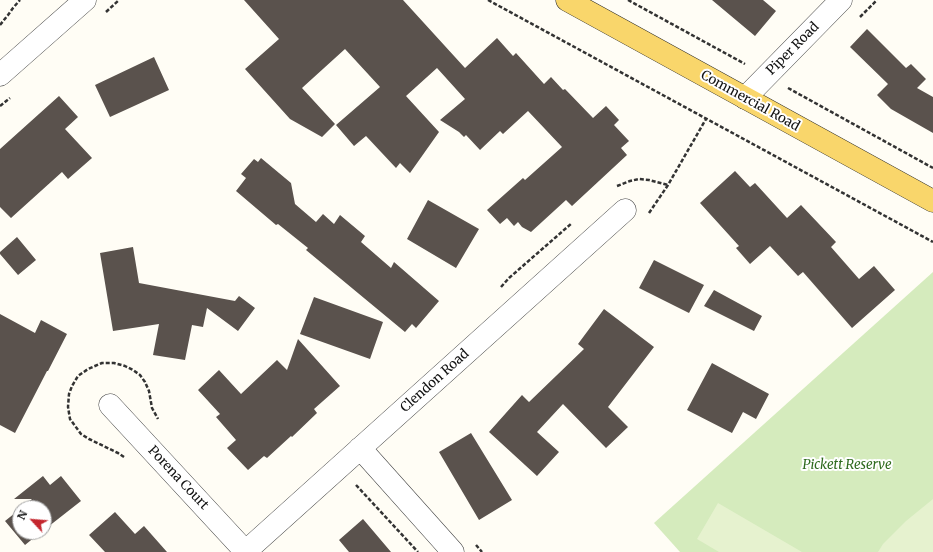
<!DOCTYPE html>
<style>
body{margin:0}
#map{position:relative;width:933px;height:552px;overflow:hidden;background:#fffdf5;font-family:Merriweather,serif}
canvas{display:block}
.north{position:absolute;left:12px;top:500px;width:40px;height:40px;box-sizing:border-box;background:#fff;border:1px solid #a0a0a0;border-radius:50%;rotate:296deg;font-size:11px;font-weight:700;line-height:16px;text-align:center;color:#111}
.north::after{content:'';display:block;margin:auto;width:14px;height:18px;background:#c4262e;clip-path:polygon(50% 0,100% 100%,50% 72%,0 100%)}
</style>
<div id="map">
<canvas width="933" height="552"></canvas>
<div class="north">N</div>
</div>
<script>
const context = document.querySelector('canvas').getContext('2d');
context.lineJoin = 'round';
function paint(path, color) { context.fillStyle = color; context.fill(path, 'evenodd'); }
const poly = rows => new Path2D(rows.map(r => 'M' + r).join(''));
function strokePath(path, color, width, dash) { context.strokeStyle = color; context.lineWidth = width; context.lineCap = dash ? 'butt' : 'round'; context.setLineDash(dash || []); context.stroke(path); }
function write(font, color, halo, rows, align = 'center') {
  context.font = font + ' Merriweather,serif'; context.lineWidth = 4; context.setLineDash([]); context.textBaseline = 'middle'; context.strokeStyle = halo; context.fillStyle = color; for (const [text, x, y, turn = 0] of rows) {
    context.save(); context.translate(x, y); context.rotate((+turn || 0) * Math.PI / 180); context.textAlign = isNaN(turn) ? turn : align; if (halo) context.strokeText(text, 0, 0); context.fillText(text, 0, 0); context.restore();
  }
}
const green = poly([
 [933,272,933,552,680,552,654,523]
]);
const pitch = poly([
 [933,499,933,552,878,552,883,544,906,521],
 [718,503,802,552,719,552,697,539]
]);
const building = poly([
 [244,0,403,0,465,68,497,38,513,56,516,53,544,84,551,77,563,90,565,89,593,118,606,106,619,120,614,125,629,141,621,148,627,155,572,206,566,200,531,232,522,227,518,222,514,226,507,218,500,224,487,210,523,178,525,180,562,147,528,111,503,134,500,131,480,150,466,135,464,137,459,132,440,120,465,99,437,68,406,96,439,132,410,173,400,163,396,168,366,136,354,146,336,125,380,87,345,49,302,88,335,124,322,137,290,119,245,69,279,39],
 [712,0,763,0,776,11,755,36],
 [867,29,906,68,911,64,926,79,917,88,933,97,933,133,891,109,877,95,888,84,850,47],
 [154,57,169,90,110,117,95,85],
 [59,96,78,117,65,129,92,158,68,179,62,172,11,218,0,207,0,149],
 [261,158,291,183,295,204,316,222,323,214,334,224,340,215,365,236,361,242,391,268,394,262,439,301,416,328,412,324,405,332,306,250,308,248,278,224,276,225,236,191,246,178,241,174,254,159,258,162],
 [735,171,750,187,755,183,787,218,801,205,836,242,831,247,859,279,874,266,895,290,852,328,803,272,798,276,770,246,750,264,736,248,739,246,700,203],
 [428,200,479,229,456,268,407,239],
 [17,237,36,260,18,275,0,254,0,252],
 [133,247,139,283,235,301,239,296,255,308,238,331,207,308,203,327,192,325,185,360,153,355,159,324,113,331,100,253],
 [654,260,704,285,689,313,639,288],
 [714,290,762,316,754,331,704,306],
 [314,297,383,322,370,359,300,334],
 [604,309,654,347,608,407,628,427,606,448,563,404,537,432,559,452,537,476,489,432,522,395,529,402,584,349,578,344],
 [0,314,35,333,41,320,67,334,48,371,47,371,15,433,0,425],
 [298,339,340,386,314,409,317,413,292,437,291,436,267,458,264,456,248,470,227,448,236,440,216,417,220,414,198,390,219,370,241,394,277,360,287,370],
 [712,363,769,394,756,419,743,412,732,433,687,410],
 [471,433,512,500,479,520,439,452],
 [43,476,50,485,61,476,81,501,44,530,44,508,21,508,32,499,14,499],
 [20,509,20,532,41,532,25,545,5,521],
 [115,512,135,534,144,526,167,552,105,552,89,535],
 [363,519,391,552,349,552,339,540]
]);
const path = poly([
 [488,0,933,242],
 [628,0,745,64],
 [106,12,119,0],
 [860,17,877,0],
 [0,25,8,15,13,8,20,0],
 [788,88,933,168],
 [0,106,10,98],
 [617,186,630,181,639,179,649,180,668,185],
 [649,213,668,185,706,119],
 [501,287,509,278,572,223],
 [124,457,118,453,89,439,81,434,70,419,68,407,69,394,72,386,78,376,88,369,102,363,114,363,125,366,133,370,140,375,145,382,149,391,152,408,158,419],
 [356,485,418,552],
 [476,545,482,552]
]);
const minor = poly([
 [0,75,85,0],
 [745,98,841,0],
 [110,405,245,551],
 [360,448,453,552],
 [245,552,625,210]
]);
const major = poly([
 [567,0,933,201]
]);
const streetNames = [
 ["Piper Road",793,49,-45],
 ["Commercial Road",750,101,29],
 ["Clendon Road",435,381,-42],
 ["Porena Court",178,478,47]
];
const parkNames = [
 ["Pickett Reserve",847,465]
];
paint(green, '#d5ebbd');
paint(pitch, '#e6f2cf');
paint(building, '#5a524d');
strokePath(minor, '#444', 23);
strokePath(major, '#222', 23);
strokePath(path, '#333', 2.5, [4, 2]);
strokePath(minor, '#fff', 22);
strokePath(major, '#f9d66b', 22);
write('13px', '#111', '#fff', streetNames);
write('italic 13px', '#2f6b1f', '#fff', parkNames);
</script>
